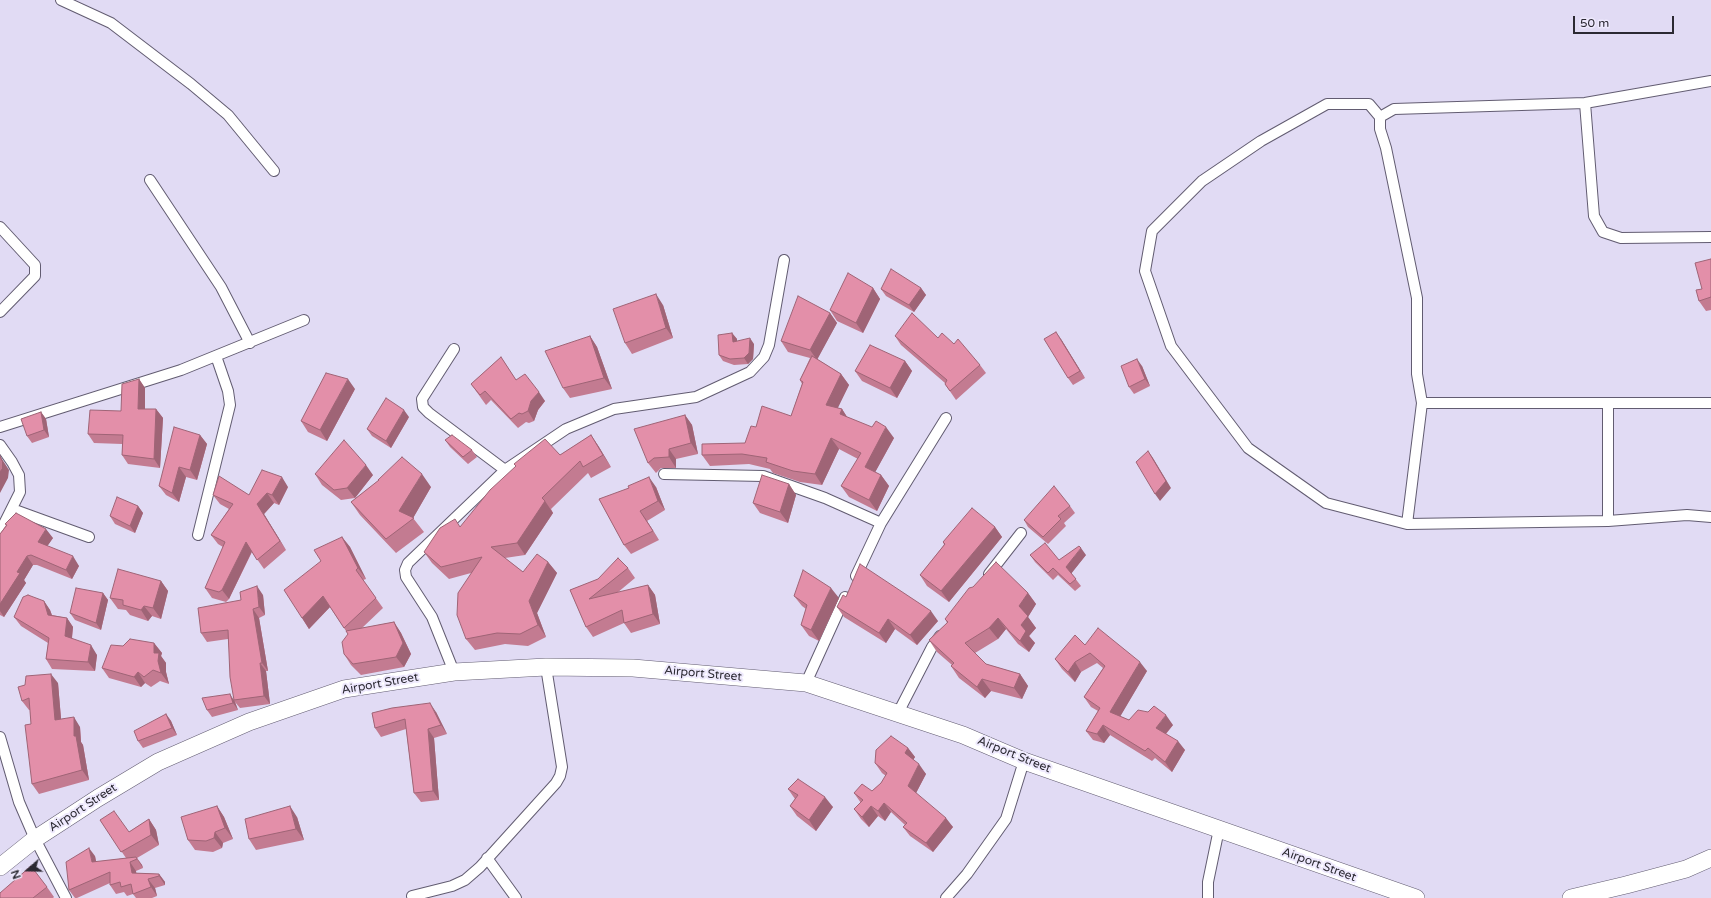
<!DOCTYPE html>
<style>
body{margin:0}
#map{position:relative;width:1711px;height:898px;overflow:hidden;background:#e1dbf4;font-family:"Varela Round",sans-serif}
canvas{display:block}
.north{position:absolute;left:8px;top:850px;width:40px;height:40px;-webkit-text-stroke:3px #eee9fd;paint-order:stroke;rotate:250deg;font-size:11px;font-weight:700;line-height:16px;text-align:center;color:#2b2932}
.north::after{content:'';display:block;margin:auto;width:14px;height:18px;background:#2b2932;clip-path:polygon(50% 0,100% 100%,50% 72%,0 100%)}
.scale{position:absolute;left:1573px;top:16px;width:101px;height:18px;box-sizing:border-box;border:2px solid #2b2932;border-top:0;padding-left:5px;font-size:12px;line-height:14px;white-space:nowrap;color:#2b2932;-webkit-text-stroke:3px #eee9fd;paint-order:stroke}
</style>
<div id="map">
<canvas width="1711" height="898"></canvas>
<div class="north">N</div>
<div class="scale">50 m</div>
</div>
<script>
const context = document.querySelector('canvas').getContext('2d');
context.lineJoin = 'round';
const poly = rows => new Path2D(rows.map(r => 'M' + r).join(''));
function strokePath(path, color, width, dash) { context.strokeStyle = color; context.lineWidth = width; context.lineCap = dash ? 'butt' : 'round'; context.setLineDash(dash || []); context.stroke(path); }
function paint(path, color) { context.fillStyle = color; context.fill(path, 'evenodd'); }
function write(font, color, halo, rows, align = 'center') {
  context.font = font + ' "Varela Round",sans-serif'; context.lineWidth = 4; context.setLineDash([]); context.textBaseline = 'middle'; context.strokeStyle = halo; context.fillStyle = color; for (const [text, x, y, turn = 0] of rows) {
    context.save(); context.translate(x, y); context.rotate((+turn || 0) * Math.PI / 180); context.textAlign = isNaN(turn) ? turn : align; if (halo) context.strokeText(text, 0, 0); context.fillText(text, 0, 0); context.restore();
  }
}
const minor = poly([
 [61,0,111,23,191,84,228,115,274,171],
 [1585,103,1594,216,1603,232,1621,238,1711,237],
 [1380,117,1369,104,1327,104,1261,141,1202,181,1152,231,1145,271,1171,346,1248,448,1326,503,1407,524,1608,521,1687,515,1711,517],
 [150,180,221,287,250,343],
 [0,227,35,265,35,276,0,312],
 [454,349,422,399,423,407,429,413,505,470],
 [1422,403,1711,403],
 [0,427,181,370,304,320],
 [0,445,12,462,19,475,20,492,0,532],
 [664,474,763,476,825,498,881,523],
 [12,509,89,537],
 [1608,521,1608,403],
 [1407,524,1422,403,1417,374,1417,298,1386,148,1380,129,1380,117,1394,109,1585,103,1711,81],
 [198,535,230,405,228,391,216,356],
 [989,574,1021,533],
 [856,576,881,523,946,418],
 [454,672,432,617,406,577,405,570,408,563,505,470,566,429,614,409,696,397,750,372,764,357,769,345,784,260],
 [806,683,845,597],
 [898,713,932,647,940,636],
 [0,737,19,802,35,839,66,898],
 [487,858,516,898],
 [412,896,452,886,465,880,480,867,556,783,560,776,562,767,546,667],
 [946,898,967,874,1006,819,1024,761],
 [1208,898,1208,882,1219,829]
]);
const trunk = poly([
 [0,867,35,839,98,798,158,762,249,722,344,689,454,672,546,667,633,668,806,683,963,735,1024,761,1416,898],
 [1571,898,1626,885,1686,869,1711,858]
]);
const wall = poly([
 [1711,259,1711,310,1706,311,1699,301],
 [873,288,880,299,863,333,837,321,830,310],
 [921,288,926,295,914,312,886,296,881,289],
 [663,305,673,338,632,354,625,343],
 [830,313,837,323,817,359,841,374,849,385,837,408,842,409,847,417,894,438,875,472,881,475,889,486,877,511,849,497,841,486,858,459,839,449,822,485,800,482,773,473,770,469,749,464,710,466,702,455,745,443,756,427,791,416,802,384,800,380,810,358,788,352,781,341],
 [732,333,737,339,737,341,754,344,753,359,748,364,734,365,723,361,719,355],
 [590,336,597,347,612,389,570,398,563,388],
 [895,336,938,338,980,365,986,373,956,400,945,384,945,383,901,345],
 [1061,339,1085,378,1073,385,1068,378],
 [501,357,516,380,545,401,538,410,534,421,529,423,526,422,518,428,491,400,486,405,471,384],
 [905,361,912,371,897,398,862,381,855,371],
 [1142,366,1150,386,1134,394,1129,387],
 [139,379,145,388,145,409,156,409,163,418,160,468,128,464,122,455,122,444,94,443,88,434,121,411],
 [355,389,327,441,308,432,301,421],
 [41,412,46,419,49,437,32,443,27,436],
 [685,415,692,425,698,454,676,459,676,468,661,468,656,473,648,463],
 [409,417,391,448,372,436,367,429],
 [200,435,207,444,197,480,186,477,179,502,166,495,159,486],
 [591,435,599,447,611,467,591,478,588,473,551,509,553,513,525,555,505,558,523,572,548,562,557,573,537,613,546,637,528,646,505,644,475,650,466,639,471,573,449,579,432,563,424,552,461,527,560,455],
 [445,440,472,450,477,457,468,464,450,447],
 [315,474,373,475,355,498,341,500,322,485],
 [378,480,431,487,413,518,424,532,396,553,360,515,351,502,378,481],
 [789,484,796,495,788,523,760,513,753,503],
 [288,487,279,505,274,503,264,514,286,550,264,569,252,552,229,599,226,602,212,598,205,588,223,547,218,544,211,535,229,509,220,504,213,495,249,495],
 [656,487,665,510,647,521,659,540,631,554,624,545,599,499],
 [138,506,143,513,135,533,115,524,110,516],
 [1070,506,1075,513,1064,523,1066,526,1048,544,1028,527,1024,520],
 [5,524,53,538,47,546,79,566,72,579,37,565,33,565,24,580,26,583,4,617,0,615,0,534,6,525],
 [995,527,1002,537,949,602,927,586,920,575,944,545,943,542],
 [342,537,350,547,366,579,363,580,383,608,362,628,394,622,401,633,411,654,404,667,361,675,351,665,344,654,348,634,330,607,309,629,302,618,321,561],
 [1030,555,1059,560,1086,555,1071,573,1081,586,1075,591,1058,575,1053,580,1035,562],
 [628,568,635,578,617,593,648,585,655,595,660,624,631,633,624,623,593,637,586,627,570,590],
 [161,581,168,591,161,619,152,616,148,621,130,615,126,610,118,609,110,598],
 [103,593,108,600,101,630,75,620,70,613],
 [1028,593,1036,604,1028,617,1036,628,1029,636,1035,643,1029,652,1018,644,1006,629,998,639,975,653,986,664,1020,674,1028,686,1022,699,991,691,985,698,959,678,951,666,952,665,937,652,929,640,947,623,945,619],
 [263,595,265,615,259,618,268,671,266,671,270,704,240,708,235,702,238,710,212,717,207,710,234,699,228,639,207,642,201,633],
 [794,596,839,598,819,641,809,636,801,625,806,609,802,606],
 [846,597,938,621,917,645,895,629,886,643,844,617,837,607],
 [44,601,50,610,52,615,67,618,73,627,72,639,97,655,95,671,52,669,46,659,48,643,21,626,14,617],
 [154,643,162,653,161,656,166,663,166,672,169,684,160,681,151,687,145,683,141,687,109,678,102,668,123,646],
 [1085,645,1147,671,1120,716,1129,720,1173,725,1166,734,1185,750,1172,772,1155,758,1152,761,1110,735,1104,743,1093,740,1086,731,1098,711,1091,707,1084,697,1103,668,1097,663,1081,672,1075,682,1062,669,1055,659],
 [58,683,61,719,80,727,81,742,83,745,89,780,39,794,32,784,31,724,30,710,29,710,22,701],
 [436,712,447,734,434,738,439,800,421,802,414,793,406,729,381,737,375,728,372,713],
 [166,714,171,721,177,735,143,748,138,741],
 [908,748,915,757,913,760,926,774,916,793,953,827,933,852,910,836,903,827,905,825,891,812,885,821,878,816,869,827,861,819,854,809,861,803,854,793,872,791,881,783,886,776,882,773,875,763],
 [788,789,833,807,816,831,797,816,790,806,795,799],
 [217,806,224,817,233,839,223,843,222,848,213,852,195,850,188,840],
 [297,817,304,840,256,850,249,839],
 [149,819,156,830,159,845,137,858,142,865,143,868,136,871,136,873,159,874,165,882,165,885,155,888,157,896,152,898,136,898,133,894,127,896,124,892,116,894,110,885,110,883,77,898,75,898,69,890,95,856,96,862,126,858,100,820,129,832],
 [47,887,54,897,53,898,0,898]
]);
const shadedWall = poly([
 [873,288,880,299,863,333,856,323],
 [921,288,926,295,914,312,909,305],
 [656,294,663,305,673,338,666,328],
 [830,313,837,323,817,360,810,350],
 [1056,332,1061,339,1085,378,1080,371],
 [732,333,737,339,737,348,733,342],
 [590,336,597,347,612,389,604,378],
 [750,338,754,344,753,359,748,364,744,358],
 [1137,359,1142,366,1150,386,1145,379],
 [905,361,912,371,897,398,890,388],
 [841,374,849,385,834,416,826,405],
 [139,379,145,388,145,418,138,409],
 [348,379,355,389,327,441,320,430],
 [539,392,545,401,538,410,534,421,528,411,531,401],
 [156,409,163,418,160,468,154,459],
 [842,409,849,420,840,414],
 [404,410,409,417,391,448,386,441],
 [41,412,46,419,49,437,44,430],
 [685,415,692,425,698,454,691,443],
 [886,427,894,438,872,478,865,467],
 [200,435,207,444,197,480,190,470],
 [591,435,599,447,611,467,603,455],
 [831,438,839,449,822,485,815,474],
 [669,449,676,459,676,468,669,457],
 [1148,451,1153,458,1171,488,1160,501,1155,494],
 [0,456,9,470,8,478,0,493],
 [366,465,373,475,355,498,347,488],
 [179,467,186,477,179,502,172,493],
 [422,474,431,487,412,520,399,511],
 [881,475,889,486,877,511,869,500],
 [282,477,288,487,279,505,272,495],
 [649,477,656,487,665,510,658,501],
 [789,484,796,495,788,523,780,512],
 [267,493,274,503,264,514,286,550,280,541,257,504],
 [545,501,553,513,525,555,517,543],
 [138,506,143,513,135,533,130,526],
 [640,511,647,521,659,540,653,531],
 [995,527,1002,537,949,602,941,591],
 [46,529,53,538,44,551,38,542],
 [342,537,350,547,366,579,358,568],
 [246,542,252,551,229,599,222,590],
 [1081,548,1086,555,1071,574,1066,567],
 [27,556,33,565,24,580,26,583,4,617,0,611,0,604,17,572],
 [73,556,79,566,72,579,66,570],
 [548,562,557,573,537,613,546,637,538,625,529,601],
 [161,581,168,591,161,619,153,608],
 [648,585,655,595,660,624,653,614],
 [257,586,263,595,265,615,259,607],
 [831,588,839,598,819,641,811,630],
 [103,593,108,600,101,630,96,623],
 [1028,593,1036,604,1028,617,1036,628,1029,636,1035,643,1029,652,1020,641,1021,625,1019,606],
 [323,596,330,607,309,629,302,618],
 [44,601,50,610,55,624,48,615],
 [144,606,152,616,148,621,141,610],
 [253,609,259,618,268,671,262,663],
 [931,611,938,621,917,645,910,635],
 [67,618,73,627,71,645,65,636],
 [998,618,1006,629,998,639,989,628],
 [888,619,895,629,886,643,879,633],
 [394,622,401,633,411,654,404,667,396,657],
 [154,643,162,653,161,656,166,663,166,672,169,684,161,673,154,653],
 [91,645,97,655,95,671,88,662],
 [1075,662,1081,672,1075,682,1068,672],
 [1140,662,1147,671,1117,722,1110,712],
 [260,663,266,671,270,704,264,696],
 [138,672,145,683,141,687,134,677],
 [51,674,58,683,62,730,55,720],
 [1020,674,1028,686,1022,699,1014,688],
 [982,679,991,691,985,698,977,687],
 [230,694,235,702,238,710,233,703],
 [430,703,436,712,447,734,441,725],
 [166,714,171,721,177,735,172,728],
 [1166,715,1173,725,1163,737,1156,728],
 [74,717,80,727,81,742,83,745,89,780,82,770,74,736],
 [1103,725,1110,735,1104,743,1097,734],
 [428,729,434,738,439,800,433,791],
 [1178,741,1185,750,1172,772,1165,762],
 [908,748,915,757,912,762,905,753],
 [919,764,926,774,915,795,908,786],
 [825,797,833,807,816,831,809,820],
 [884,803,891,812,885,821,878,811],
 [217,806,224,817,233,839,225,828],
 [290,806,297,817,304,840,296,829],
 [871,806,878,816,869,827,862,817],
 [946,818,953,827,933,852,926,843],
 [149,819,156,830,159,845,151,835],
 [215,832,223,843,222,848,214,838],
 [89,848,95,856,98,871,92,862],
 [136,857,142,865,143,868,137,859],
 [130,862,136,871,138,882,132,873],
 [159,874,165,882,165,885,159,876],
 [148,879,155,888,157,896,151,887]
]);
const building = poly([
 [1711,259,1711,297,1699,301,1696,290,1702,289,1695,263,1711,259],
 [891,269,921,288,909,305,881,289,891,269],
 [848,273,873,288,856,323,830,310,848,273],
 [656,294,666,328,625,343,613,309,656,294],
 [798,296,830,313,810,350,781,341,798,296],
 [912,313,938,338,942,333,954,344,958,339,980,365,950,391,945,384,947,380,895,336,912,313],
 [1056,332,1080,371,1068,378,1044,339,1056,332],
 [732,333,733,342,750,338,749,353,744,358,730,359,719,355,718,335,732,333],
 [590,336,604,378,563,388,545,351,590,336],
 [870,345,905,361,890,388,855,371,870,345],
 [812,356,841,374,826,405,842,409,840,414,872,427,876,421,886,427,865,467,881,475,869,500,841,486,861,453,831,438,815,474,793,471,766,462,767,458,742,454,702,455,702,444,745,443,751,426,756,427,762,406,791,416,803,382,800,380,812,356],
 [501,357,516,380,525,374,539,392,531,401,528,411,522,414,519,413,511,419,485,391,480,395,471,384,501,357],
 [1137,359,1145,379,1129,387,1121,366,1137,359],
 [326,373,348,379,320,430,301,421,326,373],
 [139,379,138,409,156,409,154,459,122,455,123,435,88,434,90,410,121,411,122,384,139,379],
 [386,398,404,410,386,441,367,429,386,398],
 [41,412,44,430,27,436,21,419,41,412],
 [685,415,691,443,669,449,669,457,654,458,648,463,634,429,685,415],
 [174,427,200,435,190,470,179,467,172,493,159,486,174,427],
 [452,435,472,450,463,457,445,440,452,435],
 [591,435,603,455,583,467,580,461,542,498,545,501,517,543,491,547,523,572,537,554,548,562,529,601,538,625,520,634,497,633,466,639,457,615,458,593,482,557,441,567,424,552,440,528,455,519,460,527,490,490,516,466,514,464,545,439,560,455,591,435],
 [344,440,366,465,347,488,334,490,315,474,344,440],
 [1148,451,1166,481,1155,494,1136,462,1148,451],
 [0,456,2,461,2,469,0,472,0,456],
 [402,457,422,474,399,511,414,518,386,539,351,502,379,480,378,480,402,457],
 [262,470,282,477,272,495,267,493,257,504,280,541,257,560,246,542,222,590,219,592,205,588,225,542,211,535,233,504,213,495,219,476,249,495,262,470],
 [762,475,789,484,780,512,753,503,762,475],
 [649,477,658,501,640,511,653,531,624,545,599,499,629,488,628,486,649,477],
 [1054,486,1070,506,1058,516,1061,519,1043,537,1024,520,1054,486],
 [117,497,138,506,130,526,110,516,117,497],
 [972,508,995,527,941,591,920,575,945,544,943,542,972,508],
 [16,513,46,529,38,542,73,556,66,570,31,555,27,556,17,572,20,573,0,604,0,534,7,525,5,524,16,513],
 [342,537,358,568,356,570,376,598,344,628,323,596,302,618,284,590,321,561,314,550,342,537],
 [1045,543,1059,560,1079,546,1081,548,1066,567,1076,579,1070,584,1053,568,1048,573,1030,555,1045,543],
 [618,558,628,568,589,599,648,585,653,614,624,623,622,610,586,627,570,590,598,579,618,558],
 [996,562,1028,593,1019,606,1028,616,1021,625,1026,631,1020,641,1010,632,998,618,989,628,965,643,986,664,1020,674,1014,688,982,679,977,687,951,666,954,663,929,640,948,622,945,619,969,588,973,587,996,562],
 [860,564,931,611,910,635,888,619,879,633,837,607,843,595,846,597,860,564],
 [118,569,161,581,153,608,144,606,141,610,123,605,123,600,110,598,118,569],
 [803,570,831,588,811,630,801,625,807,605,794,596,803,570],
 [257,586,259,607,253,609,262,663,260,663,264,696,234,700,230,677,228,630,201,633,198,608,241,600,240,592,257,586],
 [76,588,103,593,96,623,70,613,76,588],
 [28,595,44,601,48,615,67,618,65,636,91,645,88,662,46,659,49,638,14,617,23,597,28,595],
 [394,622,403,643,396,657,353,664,344,654,342,642,348,634,346,631,394,622],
 [1098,628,1140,662,1110,712,1129,720,1138,710,1148,712,1154,706,1166,715,1156,728,1178,741,1165,762,1148,748,1145,751,1103,725,1097,734,1086,731,1100,708,1084,697,1105,666,1090,653,1075,662,1068,672,1055,659,1075,635,1085,645,1098,628],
 [130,639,154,643,154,653,159,653,158,661,161,673,153,670,144,677,138,672,134,677,102,668,111,645,123,646,130,639],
 [51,674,55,720,74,717,74,736,76,736,82,770,32,784,25,725,31,724,29,698,22,701,18,687,25,685,26,676,51,674],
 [230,694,233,703,207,710,202,698,230,694],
 [430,703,441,725,428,729,433,791,414,793,405,719,375,728,372,713,392,708,430,703],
 [166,714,172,728,138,741,134,731,166,714],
 [891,736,908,748,905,753,919,764,908,786,946,818,926,843,903,827,907,823,884,803,878,811,871,806,862,817,854,809,863,800,854,793,862,784,872,791,881,783,887,773,875,763,876,750,891,736],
 [798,779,825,797,809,820,790,806,798,795,788,789,798,779],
 [217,806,225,828,215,832,214,838,206,841,188,840,181,817,217,806],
 [290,806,296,829,249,839,245,819,290,806],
 [114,811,129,832,149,819,151,835,121,852,100,820,114,811],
 [89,848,92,862,136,857,137,859,130,862,132,873,159,874,159,876,148,879,151,887,133,894,131,884,121,887,120,882,110,885,110,872,69,890,66,862,89,848],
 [31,866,47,887,33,898,0,898,0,893,31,866]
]);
const streetNames = [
 ["Airport Street",703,674,5],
 ["Airport Street",380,684,-10],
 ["Airport Street",1014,755,22],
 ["Airport Street",83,808,-33],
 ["Airport Street",1319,865,20]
];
strokePath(minor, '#625c71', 12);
strokePath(trunk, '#625c71', 18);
strokePath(minor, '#fff', 10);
strokePath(trunk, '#fff', 17);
paint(wall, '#c37b91');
paint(shadedWall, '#9f6476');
paint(building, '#e38fa9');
strokePath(building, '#9f6476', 1);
write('12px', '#2b2932', '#eee9fd', streetNames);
</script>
